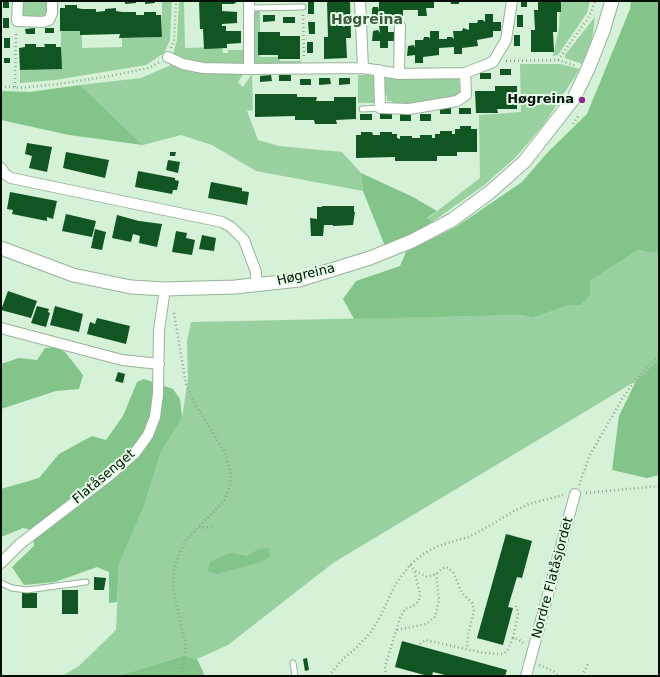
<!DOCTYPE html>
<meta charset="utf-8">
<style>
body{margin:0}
#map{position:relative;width:660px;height:677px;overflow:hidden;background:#d5f1d7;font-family:"DejaVu Sans",sans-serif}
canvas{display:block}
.frame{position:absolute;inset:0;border:2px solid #050e06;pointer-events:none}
</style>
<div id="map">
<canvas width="660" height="677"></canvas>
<div class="frame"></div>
</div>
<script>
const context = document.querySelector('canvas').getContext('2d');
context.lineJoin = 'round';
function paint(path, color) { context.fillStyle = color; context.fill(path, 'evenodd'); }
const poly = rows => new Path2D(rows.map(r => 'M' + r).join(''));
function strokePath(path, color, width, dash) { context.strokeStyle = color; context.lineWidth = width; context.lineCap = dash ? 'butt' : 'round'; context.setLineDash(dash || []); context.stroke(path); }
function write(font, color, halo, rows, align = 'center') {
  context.font = font + ' "DejaVu Sans",sans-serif'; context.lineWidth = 4; context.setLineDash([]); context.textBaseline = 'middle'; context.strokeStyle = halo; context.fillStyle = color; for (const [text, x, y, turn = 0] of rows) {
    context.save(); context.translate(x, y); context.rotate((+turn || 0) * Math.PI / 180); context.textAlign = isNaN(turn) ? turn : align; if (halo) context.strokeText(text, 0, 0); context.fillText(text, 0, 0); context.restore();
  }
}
const green = poly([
 [21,1,48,1,46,5,47,7,49,7,49,11,45,17,21,17],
 [162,1,172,1,170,40,164,53,146,65,55,80,20,83,20,69,61,69,61,31,82,30,82,48,122,47,122,38,162,37],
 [179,1,184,1,185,48,222,47,223,53,228,53,228,50,246,50,246,65,220,66,184,60,173,54,177,40],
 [560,1,590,1,587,13,558,55,553,56,559,28],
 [260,10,260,57,280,57,280,61,301,61,302,66,253,66,253,12],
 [595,17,592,40,582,64,565,58,565,55],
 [520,64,560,64,580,69,544,124,516,157,483,186,432,222,427,219,480,178,479,115,521,112],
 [171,65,216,73,244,73,238,82,243,87,252,74,253,110,247,111,258,140,279,146,342,152,361,173,363,191,256,171,212,145,181,135,143,145,80,85,141,78],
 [358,75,374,75,375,103,358,103],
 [459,77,460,94,455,98,392,106,392,101,387,101,387,96,383,95,384,78],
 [638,250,652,253,659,251,659,359,636,381,333,563,228,645,197,659,183,656,118,676,62,676,79,666,116,630,119,564,144,506,161,452,182,418,188,379,187,341,191,322,522,315,535,318,566,306,581,305,590,296,590,281]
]);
const forest = poly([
 [631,1,659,1,659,251,652,253,638,250,590,281,590,296,581,305,566,306,534,318,522,315,354,319,343,299,356,281,400,266,406,252,456,227,522,182,548,152,587,114,630,9],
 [80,85,143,145,69,135,1,120,1,91,30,92],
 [361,173,413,197,437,211,427,218,432,222,409,237,385,246,363,191],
 [55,347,65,352,83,375,79,389,56,391,1,409,1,364,19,358,37,360,45,348],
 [659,359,659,475,647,478,612,470,619,416,636,381],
 [144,379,173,389,180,399,182,418,161,452,144,506,119,564,117,602,109,603,109,572,97,567,55,582,24,585,12,567,34,546,32,530,23,528,1,537,1,489,39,478,59,454,92,436,106,440,123,416,137,382],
 [268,548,270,556,261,562,217,574,208,571,210,562,230,553,248,556,258,549],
 [183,656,197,659,205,676,118,676]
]);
const building = poly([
 [3,1,9,1,9,8,3,8],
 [125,1,136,1,136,3,125,4],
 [145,1,155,1,155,3,145,4],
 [199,1,236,1,236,3,233,4,222,4,222,11,237,12,237,23,222,24,222,26,226,26,226,31,241,31,241,43,227,44,227,48,204,49,203,29,200,29],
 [327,1,350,1,351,38,346,38,347,58,324,59,324,37,328,37],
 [388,1,434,1,434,8,426,8,427,16,418,16,418,10,403,10,403,16,388,19,388,32,396,32,396,41,388,41,388,48,380,48,380,41,372,41,373,31,378,30,380,33,379,25,379,17,372,17,372,9,373,7,378,7,379,11,379,2],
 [450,1,459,1,459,4,451,4],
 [521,1,527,1,527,7,521,7],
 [538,1,561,1,561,12,557,12,557,32,553,32,554,52,531,52,531,30,535,30,534,10,538,10],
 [308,2,314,2,314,14,308,14],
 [65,5,77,5,77,8,82,9,96,9,96,12,105,11,105,9,116,8,116,11,122,12,136,12,136,15,144,15,144,12,156,12,156,15,161,15,162,37,119,38,120,34,80,35,80,31,60,31,60,8,65,8],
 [485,14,493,14,493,22,501,22,501,31,493,31,493,37,477,40,478,46,462,48,462,54,454,54,454,47,439,48,439,55,423,57,423,63,415,63,415,55,407,56,408,46,414,45,415,48,415,40,423,40,424,37,429,37,430,39,430,31,439,31,439,39,447,39,447,37,452,37,454,39,453,31,462,31,463,28,469,30,469,23,477,23,478,20,483,20,485,22],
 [263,15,275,15,275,21,263,22],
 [517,15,523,15,523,27,517,27],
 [283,17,295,17,295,23,283,23],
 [3,18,9,18,9,28,3,28],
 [308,22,315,22,315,34,309,34],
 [35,28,35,34,26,34,25,29],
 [45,28,54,28,54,33,45,33],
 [258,32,280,32,280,36,300,36,300,59,278,59,278,55,258,55],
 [514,35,520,35,520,46,514,46],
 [4,38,10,38,10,48,4,48],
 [307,42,313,42,313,53,307,53],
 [25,44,36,44,36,47,45,47,44,44,56,44,56,47,61,47,62,69,20,70,19,48,25,47],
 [4,58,10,58,10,63,4,63],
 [500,69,511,69,511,75,500,75],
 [480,73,491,73,491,79,480,79],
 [271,75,272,81,260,82,260,76],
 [279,75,291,75,291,81,279,81],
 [319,78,330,78,331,84,319,85],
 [339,78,350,78,350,84,339,85],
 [300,79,311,79,311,85,300,85],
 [495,86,517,86,517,109,497,109,498,113,476,113,475,91,495,91],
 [255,94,297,94,297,97,317,97,316,101,334,101,334,97,356,97,356,119,336,120,337,124,315,124,314,120,295,120,295,116,255,117],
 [440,108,451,108,451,114,440,114],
 [459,108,471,108,471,114,459,114],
 [380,113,392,113,392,119,380,119],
 [360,114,372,114,372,120,360,120],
 [400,114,411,115,411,121,400,121],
 [420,114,431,114,431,121,420,121],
 [460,126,471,126,471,129,477,129,477,152,457,152,457,156,437,156,437,161,395,161,395,157,356,158,356,135,361,135,361,132,372,132,373,135,380,135,380,132,392,132,392,134,397,134,397,138,400,139,400,136,412,136,412,138,420,138,420,135,432,135,432,138,435,138,435,134,440,134,440,131,452,131,452,134,455,134,455,129,460,129],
 [27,143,52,147,47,172,29,168,32,156,25,154],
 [66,152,109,160,105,178,63,168],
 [170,152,176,152,175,156,170,156],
 [168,160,180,162,178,173,166,170],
 [138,171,175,178,175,180,179,181,177,190,173,190,172,194,135,187],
 [211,182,242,188,242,191,249,192,247,205,208,198],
 [10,192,57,201,53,219,47,217,47,221,12,214,13,210,7,209],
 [322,206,354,206,354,212,355,212,353,225,333,226,333,225,324,225,323,236,311,236,310,218,317,219,317,207,322,207],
 [66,214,96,221,92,237,62,231],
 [117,215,139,221,162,224,157,247,139,243,140,236,137,235,133,234,131,242,112,238],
 [95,229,106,232,102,250,91,248],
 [176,231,187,233,186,238,195,240,192,255,172,252],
 [202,235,216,238,214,251,199,249],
 [8,291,37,301,31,318,1,310],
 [37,306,49,309,48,312,50,313,46,327,31,323],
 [55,306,83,314,79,332,50,325],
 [97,318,130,326,126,344,87,334,90,322,95,324],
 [118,372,125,374,123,383,115,381],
 [506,534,532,541,522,578,517,577,508,607,513,608,503,645,477,638],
 [94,577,106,578,104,590,94,590],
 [62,590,78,590,78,614,62,614],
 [22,593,37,593,37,608,22,608],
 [402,641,507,670,505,676,449,676,433,672,432,676,428,676,395,667],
 [307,658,309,670,305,671,303,659]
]);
const path = poly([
 [303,15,304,58],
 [171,48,174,40,176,1],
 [558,60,589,17,595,1],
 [506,61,558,60,576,66],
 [1,86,19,88,59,84,110,76,148,68,160,62],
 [15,87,16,32],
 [573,124,579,115],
 [174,313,186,384,196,406,226,454,231,475,230,486,224,501,186,540,179,554,174,569,173,590,186,646,181,676],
 [579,485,590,455,622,399,637,378,659,356],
 [586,493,659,486],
 [199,527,214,528],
 [410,565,414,570,427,577,436,574,441,569,446,567,453,572,462,593,472,603,474,610,468,635,467,648],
 [397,630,426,624,435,617,439,600,436,574],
 [513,638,518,614,516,606],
 [420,644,425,640,484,653,503,654,507,651,513,638,518,639,523,643],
 [539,665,553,671,559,676],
 [329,676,341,661,357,647,371,632,381,615,395,585,410,565,423,554,438,546,468,537,484,529,514,511,529,504,563,495],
 [386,676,385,666,400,618,405,609,413,606,419,601,420,594,414,570],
 [582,676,588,664]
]);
const service = poly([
 [250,8,303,7],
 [362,109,380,108],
 [1,583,12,588,27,590,86,582],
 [293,663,295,676]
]);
const minor = poly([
 [18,1,17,21,43,22,49,20,52,13,52,1],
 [249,1,249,69,363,68],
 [360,1,363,68,399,74,465,73,493,62,506,40,512,1],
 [168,57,183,64,203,68,249,69],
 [379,70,380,108,409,109,457,101,466,95,465,73],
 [399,74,400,26],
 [1,168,5,174,11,178,222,222,231,227,244,240,256,272,256,285],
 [1,328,122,360,159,364],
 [1,563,20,544,110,475,135,453,148,435,155,417,158,394,159,330,165,289],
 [526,676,575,494]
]);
const tertiary = poly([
 [1,248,73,275,131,287,165,289,235,287,299,280,370,258,412,241,452,220,490,192,524,162,574,98,588,69,603,31,612,1]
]);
const markers = [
 [582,100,4,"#8e2990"]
];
const poiNames = [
 ["Høgreina",574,100]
];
const streetNames = [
 ["Høgreina",306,275,-13],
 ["Flatåsenget",104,477,-40],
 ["Nordre Flatåsjordet",553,578,-75]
];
const neighbourhoodNames = [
 ["Høgreina",367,20]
];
paint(green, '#99d09f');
paint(forest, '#82c48a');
paint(building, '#152');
strokePath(service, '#98b29a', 7);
strokePath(minor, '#98b29a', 12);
strokePath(tertiary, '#98b29a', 15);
strokePath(path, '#8fa591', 2.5, [1, 3]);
strokePath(service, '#fff', 5);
strokePath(minor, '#fff', 10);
strokePath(tertiary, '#fff', 13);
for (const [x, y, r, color] of markers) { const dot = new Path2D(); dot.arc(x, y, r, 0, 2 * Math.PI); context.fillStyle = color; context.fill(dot); strokePath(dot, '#e2fee5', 1.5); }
write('bold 13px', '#050e06', '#e2fee5', poiNames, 'right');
write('13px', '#050e06', '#e2fee5', streetNames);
write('bold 14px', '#415943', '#e2fee5', neighbourhoodNames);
</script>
